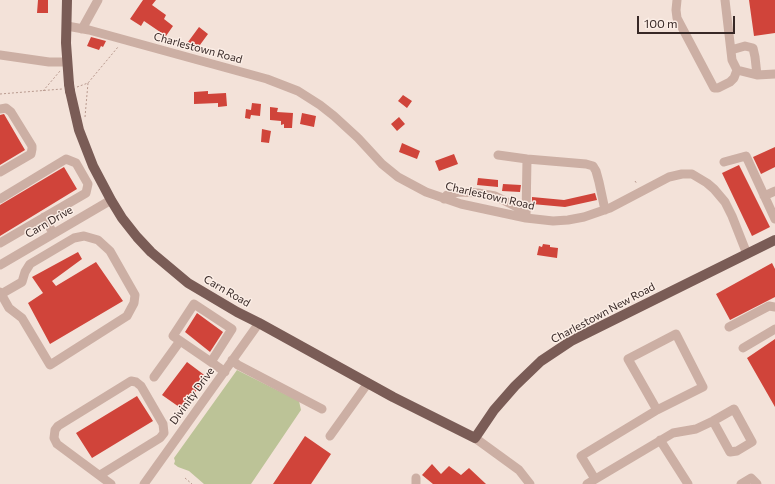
<!DOCTYPE html>
<style>
body{margin:0}
#map{position:relative;width:775px;height:484px;overflow:hidden;background:#f3e2d9;font-family:Commissioner,sans-serif}
canvas{display:block}
.scale{position:absolute;left:637px;top:16px;width:98px;height:18px;box-sizing:border-box;border:2px solid #372826;border-top:0;padding-left:5px;font-size:12px;line-height:14px;white-space:nowrap;color:#372826;-webkit-text-stroke:3px #fbede5;paint-order:stroke}
</style>
<div id="map">
<canvas width="775" height="484"></canvas>
<div class="scale">100 m</div>
</div>
<script>
const context = document.querySelector('canvas').getContext('2d');
context.lineJoin = 'round';
function paint(path, color) { context.fillStyle = color; context.fill(path, 'evenodd'); }
const poly = rows => new Path2D(rows.map(r => 'M' + r).join(''));
function strokePath(path, color, width, dash) { context.strokeStyle = color; context.lineWidth = width; context.lineCap = dash ? 'butt' : 'round'; context.setLineDash(dash || []); context.stroke(path); }
function write(font, color, halo, rows, align = 'center') {
  context.font = font + ' Commissioner,sans-serif'; context.lineWidth = 3; context.setLineDash([]); context.textBaseline = 'middle'; context.strokeStyle = halo; context.fillStyle = color; for (const [text, x, y, turn = 0] of rows) {
    context.save(); context.translate(x, y); context.rotate((+turn || 0) * Math.PI / 180); context.textAlign = isNaN(turn) ? turn : align; if (halo) context.strokeText(text, 0, 0); context.fillText(text, 0, 0); context.restore();
  }
}
const green = poly([
 [237,370,299,401,301,410,251,484,204,484,189,471,178,467,174,464,175,461,174,458]
]);
const building = poly([
 [38,0,48,0,48,13,37,13],
 [143,0,156,0,152,5,166,15,164,19,173,26,166,36,144,21,141,26,130,19],
 [749,0,775,0,775,33,754,36],
 [199,27,208,34,197,49,188,42],
 [91,37,106,41,103,47,101,46,99,50,87,46],
 [208,91,208,94,226,93,227,106,218,107,218,103,194,104,194,92],
 [403,95,412,101,407,108,398,101],
 [252,103,261,104,260,116,251,115,250,119,245,118,246,109,251,110],
 [270,107,278,108,277,112,293,113,292,128,284,128,284,124,281,125,281,121,270,120],
 [302,113,316,116,314,127,300,124],
 [4,114,25,150,0,165,0,115],
 [399,117,405,124,397,131,391,124],
 [262,129,271,131,269,143,261,142],
 [402,143,420,151,417,159,399,152],
 [775,147,775,167,761,174,753,157],
 [454,154,458,164,439,171,435,161],
 [739,165,770,227,752,236,722,173],
 [64,167,77,189,0,236,0,205],
 [478,178,498,180,498,187,477,185],
 [503,184,521,185,520,192,502,191],
 [595,193,597,200,565,207,532,204,532,197,564,200],
 [543,244,550,245,550,247,558,248,557,258,537,255,539,246,542,247],
 [78,252,82,259,52,281,56,286,96,262,123,301,50,344,28,303,43,293,32,277],
 [772,263,775,269,775,297,730,320,716,294],
 [197,313,223,332,210,352,185,332],
 [775,339,775,407,747,358],
 [187,362,207,377,182,409,162,395],
 [137,396,153,421,92,458,76,433],
 [305,436,331,454,311,484,273,484],
 [432,464,441,474,449,466,461,475,469,468,486,484,433,484,422,475]
]);
const path = poly([
 [77,87,88,83,118,47],
 [43,91,60,71],
 [0,94,62,89],
 [85,117,88,83],
 [635,181,637,184],
 [185,478,192,484]
]);
const minor = poly([
 [677,0,676,10,677,18,714,88,718,88,730,82,734,78,737,70],
 [725,0,732,60,737,70,757,75,775,74],
 [67,26,89,30,267,79,298,91,320,105,334,116,358,138,382,164,398,177,426,192,461,204,526,218,553,221,568,220,584,217,610,208,669,177,682,174,692,174,707,183,714,189,725,202,732,216,747,254],
 [82,29,98,0],
 [731,50,745,46,753,48,755,57,757,75],
 [0,55,49,62,67,62],
 [0,109,6,108,11,112,32,146,32,149,31,154,0,172],
 [498,155,527,159,586,164,593,166,596,171,599,182,605,210],
 [724,162,746,156,775,219],
 [764,196,775,191],
 [0,199,66,159,76,163,88,184,86,193,0,243],
 [444,199,447,195,459,192,478,193,495,196,521,209,526,218],
 [526,216,527,159],
 [44,217,53,233],
 [0,265,111,200],
 [0,292,9,308,22,318,50,365,127,316,134,303,135,295,110,251,98,240,84,236,74,238,30,264,25,272,22,282,1,294],
 [729,327,769,306,775,307],
 [743,348,775,329],
 [232,360,238,365,322,409],
 [211,362,173,336,194,304,232,329,211,362,225,372],
 [154,377,180,341],
 [330,436,368,383],
 [475,438,519,470,530,484],
 [660,440,688,484],
 [100,475,160,438,164,433,163,424,141,386,136,382,131,381,58,426,55,430,54,438,57,444,111,484],
 [416,478,416,484],
 [595,479,581,456,657,410,628,359,676,334,703,387,657,410],
 [144,484,259,323],
 [587,484,673,433,696,429,713,421,734,409,752,442,737,451,730,452,713,421],
 [741,484,751,478,757,484]
]);
const major = poly([
 [67,0,66,43,69,84],
 [70,91,79,130,93,166,111,200,122,218,137,237,151,252,188,283,237,312,259,323,393,397,475,438,494,410,515,386,541,361,571,341,775,240]
]);
const majorBridge = poly([
 [69,84,70,91]
]);
const streetNames = [
 ["Charlestown Road",198,48,15],
 ["Charlestown Road",490,196,13],
 ["Carn Drive",49,222,-30],
 ["Carn Road",227,291,30],
 ["Charlestown New Road",603,313,-28],
 ["Divinity Drive",192,396,-54]
];
paint(green, '#bcc397');
paint(building, '#d0443a');
strokePath(path, '#b8998e', 1, [2, 2]);
strokePath(minor, '#ccafa4', 9);
strokePath(major, '#7a5c56', 10);
strokePath(majorBridge, '#7a5c56', 10);
write('11px', '#372826', '#fbede5', streetNames);
</script>
